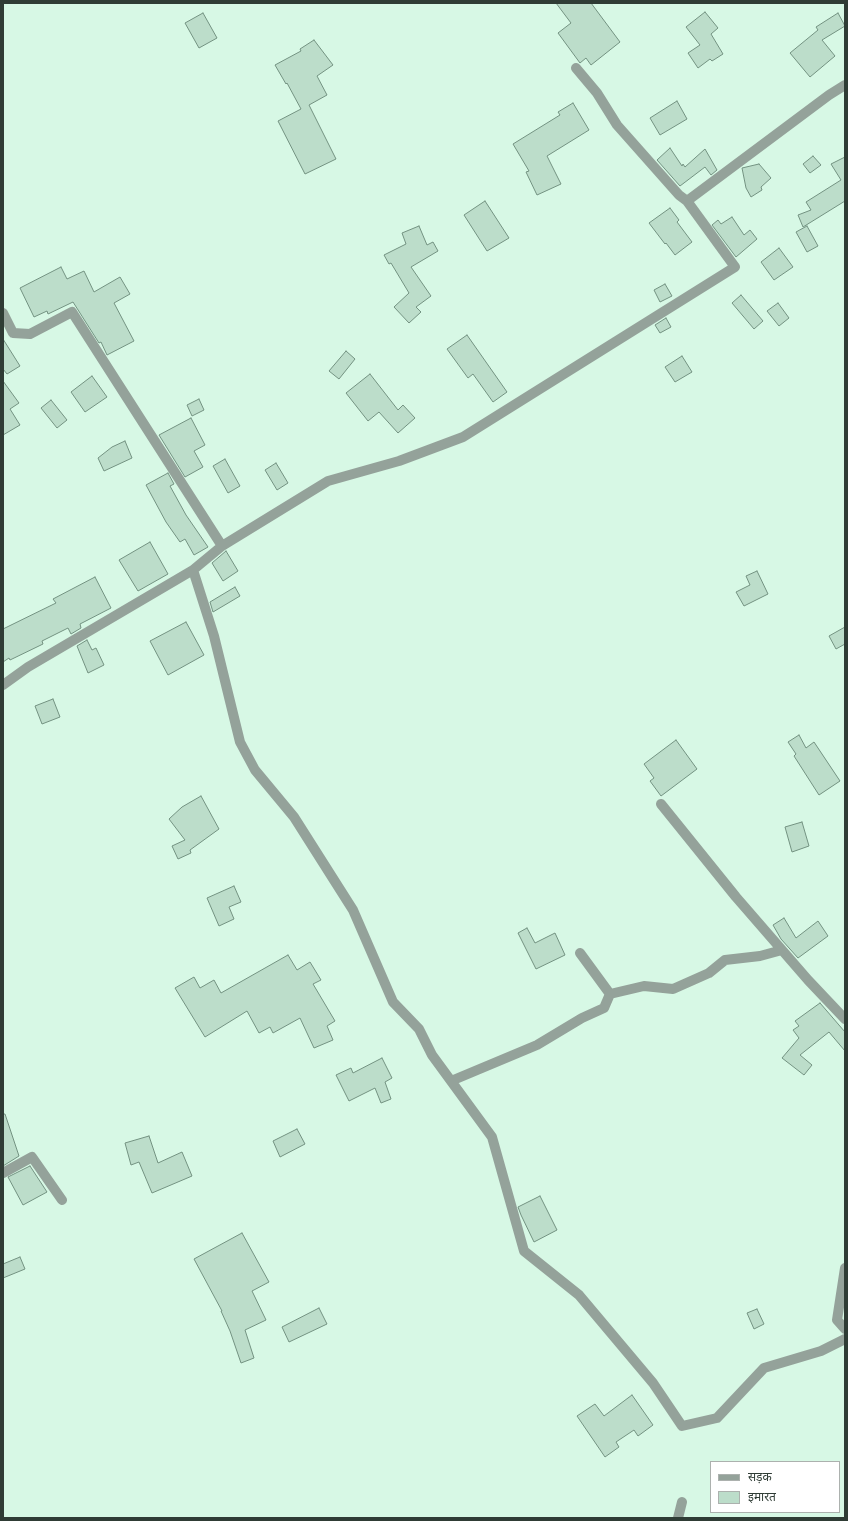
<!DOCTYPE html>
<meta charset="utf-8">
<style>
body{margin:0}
#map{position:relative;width:848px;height:1521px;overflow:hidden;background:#d7f8e5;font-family:Commissioner,"Noto Sans Devanagari",sans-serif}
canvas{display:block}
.frame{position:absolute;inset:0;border:4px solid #2f3c35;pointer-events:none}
.legend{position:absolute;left:710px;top:1461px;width:130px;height:52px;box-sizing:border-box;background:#fff;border:1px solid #acb1ae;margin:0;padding:5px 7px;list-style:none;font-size:12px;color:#2f3c35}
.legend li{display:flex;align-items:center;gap:8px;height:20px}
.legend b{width:20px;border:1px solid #acb1ae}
</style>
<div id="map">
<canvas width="848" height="1521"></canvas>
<div class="frame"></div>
<ul class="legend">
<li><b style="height:5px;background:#94a29a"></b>सड़क</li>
<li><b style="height:11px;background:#bcddca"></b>इमारत</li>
</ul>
</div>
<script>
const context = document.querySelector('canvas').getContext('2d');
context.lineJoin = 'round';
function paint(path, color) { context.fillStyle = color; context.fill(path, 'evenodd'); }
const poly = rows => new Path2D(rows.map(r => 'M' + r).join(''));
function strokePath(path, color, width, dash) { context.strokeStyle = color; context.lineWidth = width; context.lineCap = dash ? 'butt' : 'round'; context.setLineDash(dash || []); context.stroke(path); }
const building = poly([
 [556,3,591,3,620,42,591,65,586,58,580,63,558,33,571,23,556,3],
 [705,12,718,28,711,34,723,54,712,61,710,59,698,68,688,53,700,45,686,27,705,12],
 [203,13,217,38,199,48,185,23,203,13],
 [838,13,845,26,822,40,835,56,810,77,790,53,818,30,816,27,838,13],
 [314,40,333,65,317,76,327,95,309,105,336,159,305,174,278,121,301,109,287,83,286,84,275,65,301,51,300,49,314,40],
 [677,101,687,119,660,135,650,118,677,101],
 [573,103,589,130,547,156,561,184,537,195,526,172,529,171,513,144,560,115,558,112,573,103],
 [670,148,682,166,683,164,685,167,705,149,717,170,711,175,705,167,680,186,657,160,670,148],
 [813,156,821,165,810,173,803,164,813,156],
 [845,157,845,201,803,227,798,215,811,210,806,202,841,180,831,164,845,157],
 [759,164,771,178,761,187,762,190,751,197,746,188,742,168,759,164],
 [485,201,509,238,487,251,464,215,485,201],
 [670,208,679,220,677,222,692,242,675,255,666,243,665,244,649,223,670,208],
 [732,217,744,235,750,230,757,239,736,257,712,225,718,220,721,224,732,217],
 [419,226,427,245,433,242,438,251,411,267,431,296,416,307,421,312,409,323,394,307,409,293,391,263,389,264,384,255,406,244,402,233,419,226],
 [807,226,818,246,807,252,796,232,807,226],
 [779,248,793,267,774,280,761,262,779,248],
 [61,267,67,279,84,271,94,292,120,277,130,294,114,303,134,341,107,355,101,342,99,343,73,302,48,314,47,311,34,317,20,288,61,267],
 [665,284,672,296,660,302,654,290,665,284],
 [741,295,763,321,754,329,732,303,741,295],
 [778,303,789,318,779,326,767,311,778,303],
 [666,318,671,327,660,333,655,325,666,318],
 [467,335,507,392,493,402,473,374,468,378,447,349,467,335],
 [3,339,20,366,7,374,3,369,3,339],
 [346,351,355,359,339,379,329,371,346,351],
 [682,356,692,372,675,382,665,367,682,356],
 [370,374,398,410,403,405,415,418,398,433,379,412,368,421,346,393,370,374],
 [92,376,107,397,85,412,71,392,92,376],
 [3,381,19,403,10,409,20,425,3,435,3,381],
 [199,399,204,410,192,416,187,405,199,399],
 [51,400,67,420,57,428,41,408,51,400],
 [191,418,205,445,194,451,203,467,185,477,159,435,191,418],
 [125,441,132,458,104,471,98,458,112,447,125,441],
 [225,459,240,486,228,493,213,466,225,459],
 [276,463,288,483,277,490,265,470,276,463],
 [168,473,174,484,170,486,186,515,208,547,194,555,185,539,180,542,166,522,146,485,168,473],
 [150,542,168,574,138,591,119,560,150,542],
 [226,551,238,571,223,581,212,563,226,551],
 [757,571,768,594,744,606,736,592,750,585,746,576,757,571],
 [95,577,111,608,80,624,81,628,71,634,68,628,42,641,43,644,10,660,9,658,3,662,3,629,56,603,53,599,95,577],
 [235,587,240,596,213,612,210,602,235,587],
 [186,622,204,655,168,675,150,641,186,622],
 [845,627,845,644,836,649,829,636,845,627],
 [87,640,92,650,96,648,104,665,88,673,77,646,87,640],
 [53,699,60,717,42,724,35,706,53,699],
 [799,735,806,748,814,742,840,781,819,795,794,756,796,754,788,742,799,735],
 [676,740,697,769,661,796,650,781,654,778,644,764,676,740],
 [201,796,219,829,190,850,191,853,178,859,172,846,185,840,169,819,182,807,201,796],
 [802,822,809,846,792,852,785,827,802,822],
 [234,886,241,902,229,907,234,919,219,926,207,898,234,886],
 [784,918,796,938,818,921,828,936,798,958,781,939,773,925,784,918],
 [527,928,535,943,555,933,565,955,536,969,518,933,527,928],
 [288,955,297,970,310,962,321,980,313,984,335,1021,327,1026,333,1040,314,1048,300,1018,273,1033,270,1027,259,1033,247,1011,205,1037,175,988,194,977,200,988,214,980,221,993,288,955],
 [820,1003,845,1032,845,1051,829,1032,800,1055,812,1065,804,1075,782,1058,799,1038,793,1030,799,1026,795,1021,820,1003],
 [382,1058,392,1078,385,1082,391,1099,381,1103,375,1088,349,1101,336,1075,351,1068,353,1073,382,1058],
 [3,1114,5,1114,19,1156,3,1166,3,1114],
 [297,1129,305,1144,280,1157,273,1141,297,1129],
 [149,1136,158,1163,182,1152,192,1176,152,1193,139,1162,131,1165,125,1143,149,1136],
 [30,1166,47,1192,23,1205,8,1177,30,1166],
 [540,1196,557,1230,534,1242,521,1215,518,1207,540,1196],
 [242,1233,269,1282,252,1291,266,1320,245,1330,254,1358,241,1363,230,1331,221,1311,222,1311,194,1259,242,1233],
 [20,1257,25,1269,3,1278,3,1264,20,1257],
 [319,1308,327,1324,289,1342,282,1327,319,1308],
 [757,1309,764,1324,754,1329,747,1313,757,1309],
 [632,1395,653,1425,638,1436,634,1430,616,1442,619,1447,605,1457,577,1416,595,1404,604,1416,632,1395]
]);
const minor = poly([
 [687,201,829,95,845,85],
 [3,313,13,333,30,334,72,312,222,546],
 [193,570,214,636,240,742,255,770,294,817,353,910,393,1002,419,1029,432,1055,492,1137,524,1251,579,1295,653,1383,682,1426,717,1418,764,1368,821,1351,845,1339],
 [3,685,28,667,193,570,222,546,328,481,399,461,463,437,735,267,687,201,679,195,617,125,597,93,576,68],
 [661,804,736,897,808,980,845,1019],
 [580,953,610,994],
 [451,1081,537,1045,582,1018,604,1008,610,994,644,986,673,989,709,973,725,960,760,956,782,950],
 [3,1173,32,1157,62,1200],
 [845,1268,837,1320,845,1329],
 [678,1518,682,1502]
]);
paint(building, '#bcddca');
strokePath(building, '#739281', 1);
strokePath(minor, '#94a29a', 10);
</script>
